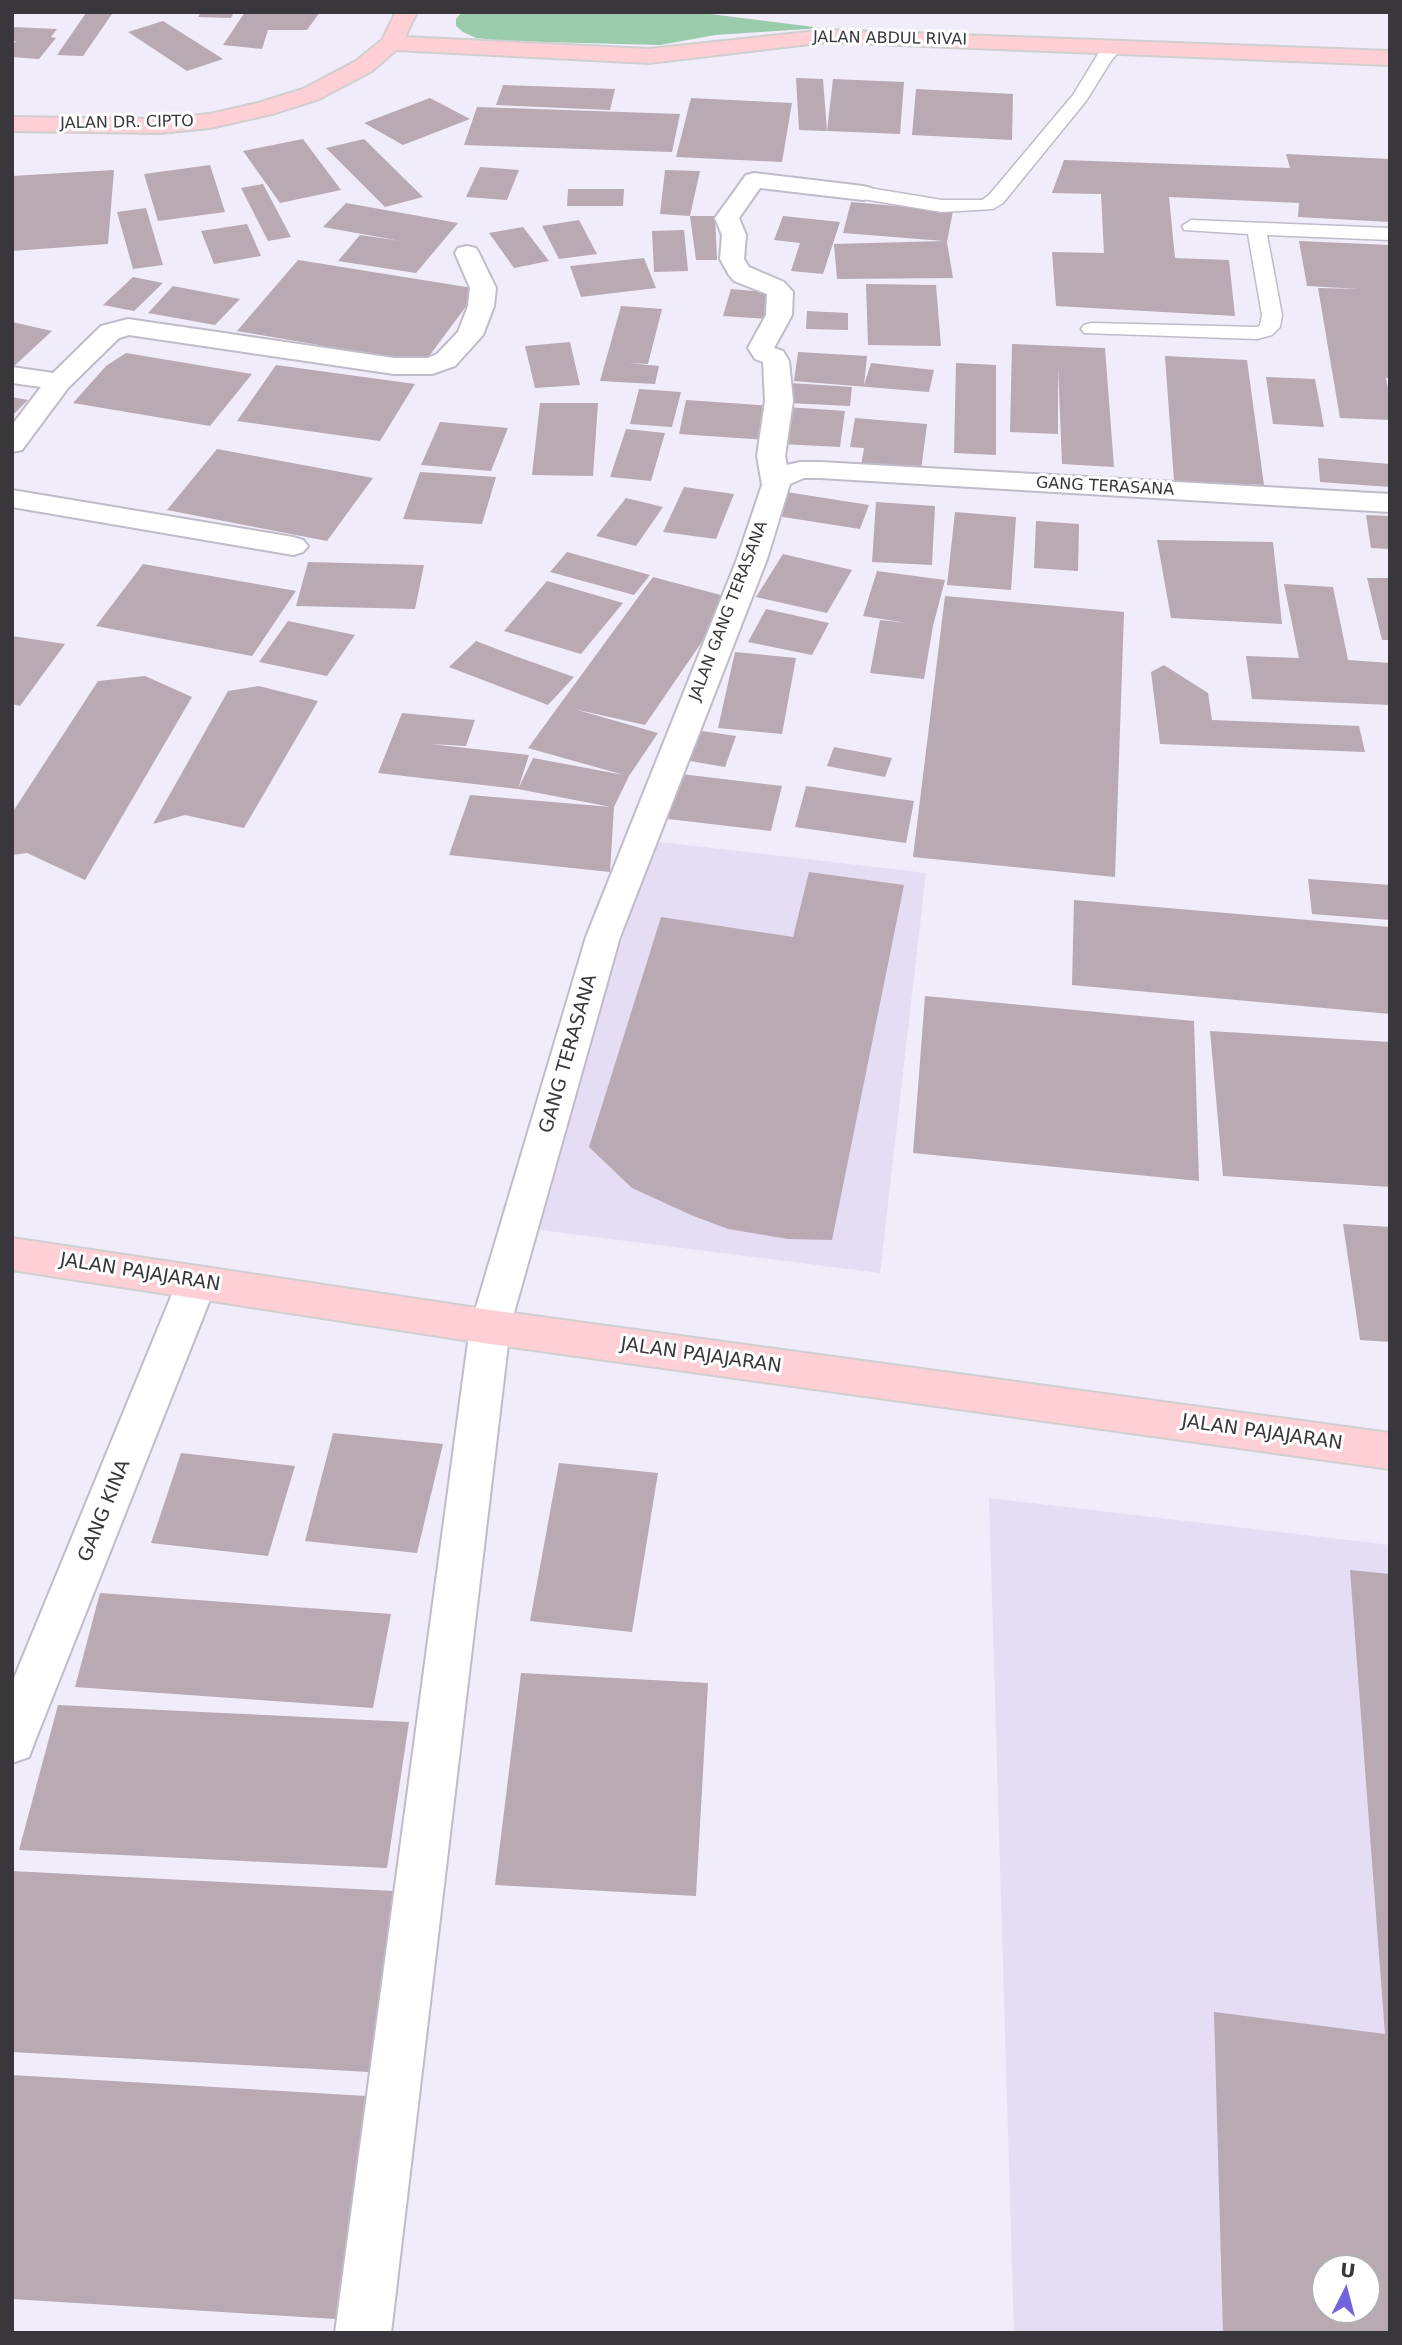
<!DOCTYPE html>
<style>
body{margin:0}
#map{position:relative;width:1402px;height:2345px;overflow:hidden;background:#f1ecfa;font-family:"DejaVu Sans",sans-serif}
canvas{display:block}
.frame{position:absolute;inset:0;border:14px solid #39373c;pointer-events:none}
.north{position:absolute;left:1311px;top:2254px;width:70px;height:70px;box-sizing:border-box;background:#fff;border:2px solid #b0afb1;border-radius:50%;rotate:6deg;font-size:19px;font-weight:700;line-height:28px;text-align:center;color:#39373c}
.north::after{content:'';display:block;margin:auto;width:24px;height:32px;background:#7262dd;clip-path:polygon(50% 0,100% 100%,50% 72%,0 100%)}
</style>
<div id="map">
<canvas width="1402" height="2345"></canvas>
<div class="frame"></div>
<div class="north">U</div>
</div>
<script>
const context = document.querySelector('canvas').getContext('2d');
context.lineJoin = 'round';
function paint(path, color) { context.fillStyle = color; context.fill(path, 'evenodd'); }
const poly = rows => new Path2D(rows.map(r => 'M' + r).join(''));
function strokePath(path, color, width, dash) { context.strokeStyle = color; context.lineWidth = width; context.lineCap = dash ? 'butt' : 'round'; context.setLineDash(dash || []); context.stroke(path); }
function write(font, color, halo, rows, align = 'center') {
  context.font = font + ' "DejaVu Sans",sans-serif'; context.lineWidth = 6; context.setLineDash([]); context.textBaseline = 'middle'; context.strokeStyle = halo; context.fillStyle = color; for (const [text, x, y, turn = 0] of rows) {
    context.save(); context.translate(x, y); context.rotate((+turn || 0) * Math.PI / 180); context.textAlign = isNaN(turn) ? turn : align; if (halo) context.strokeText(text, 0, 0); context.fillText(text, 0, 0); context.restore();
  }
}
const built = poly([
 [652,841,926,873,880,1273,532,1229],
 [989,1498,1390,1545,1390,2333,1014,2333],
 [1325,2268,1367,2268,1367,2310,1325,2310]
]);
const green = poly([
 [462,12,694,12,822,28,715,35,660,45,506,41,476,38,463,32,456,26,456,19]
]);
const building = poly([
 [201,12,234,12,231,18,198,17],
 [245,12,320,12,307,30,268,30,262,49,223,45],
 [86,13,112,14,83,56,57,55],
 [163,21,223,59,187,71,128,32],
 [12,27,57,29,51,37,56,38,39,59,12,57,12,45,16,41,12,41],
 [796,78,823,79,827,131,799,130],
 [833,79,904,82,900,134,827,131],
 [503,85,615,89,610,110,496,105],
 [916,89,1013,94,1012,140,912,135],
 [430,98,470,119,403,145,364,123],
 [691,98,792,103,782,162,676,157],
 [477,107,680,114,672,152,464,145],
 [303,139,341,190,280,203,243,151],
 [364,139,423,197,385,207,326,148],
 [1286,154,1390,159,1390,222,1298,217,1299,203,1169,197,1175,258,1229,260,1235,316,1056,306,1052,252,1104,253,1101,194,1052,193,1064,160,1290,168],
 [210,165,225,212,158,221,144,174],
 [480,167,519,170,507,200,466,197],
 [114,170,108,244,12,251,12,176],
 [665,170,700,171,690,216,660,214],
 [263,184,291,237,268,241,241,188],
 [568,189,624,189,623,206,567,206],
 [851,202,953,211,947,242,953,278,837,279,834,244,944,241,843,233],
 [346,203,458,223,416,273,338,261,360,235,401,241,323,227],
 [146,208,163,265,133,269,117,212],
 [690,216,715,216,717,260,696,260],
 [783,216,840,222,823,274,791,271,800,243,774,240],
 [579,220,597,254,559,259,542,226],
 [247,224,261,256,214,264,201,231],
 [523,227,549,261,514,268,489,233],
 [684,230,688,271,654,272,652,231],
 [1299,241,1390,245,1390,378,1386,378,1390,398,1390,420,1340,418,1318,288,1360,289,1307,286],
 [644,258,656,288,581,297,570,266],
 [298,260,479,289,424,363,237,331],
 [133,277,163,283,134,311,103,305],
 [866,284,936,285,941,346,868,345],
 [173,286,240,299,215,325,148,313],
 [731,289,776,293,769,319,723,316],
 [621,306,662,309,648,364,628,363,659,366,655,384,600,381],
 [807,311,848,313,848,330,806,329],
 [12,322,52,331,12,368],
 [570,342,580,385,535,388,525,346],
 [1012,344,1105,348,1114,467,1062,464,1058,367,1058,434,1010,432],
 [798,352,867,356,864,385,871,363,934,370,929,392,794,381],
 [126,353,252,374,210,426,73,403,106,366],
 [1165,356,1247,360,1264,485,1174,481],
 [956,363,996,365,996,455,954,453],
 [276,365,415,384,380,441,237,421],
 [1266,377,1315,379,1324,427,1273,424],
 [790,383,852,387,850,406,787,403],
 [639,389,681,392,672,427,630,424],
 [12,397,28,400,12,416],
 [686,400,773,406,767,440,679,434],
 [540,403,598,403,593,476,532,475],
 [787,407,845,411,840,447,781,444],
 [855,418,927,424,921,470,861,466,864,448,850,447],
 [440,422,508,428,491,471,421,465],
 [626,429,665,433,651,481,610,477],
 [217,449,373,478,327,541,167,510],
 [1318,458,1390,464,1390,487,1320,482],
 [420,472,496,477,482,524,403,519],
 [684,487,734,494,716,539,663,532],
 [780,491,869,505,860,529,770,515],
 [626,498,663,507,636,546,596,536],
 [876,502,935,506,932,565,872,562],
 [955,512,1016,517,1011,590,947,585],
 [1366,515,1390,516,1390,549,1371,548],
 [1036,521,1079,524,1078,571,1034,568],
 [1157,540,1273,542,1282,624,1171,618],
 [567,552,650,575,634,595,550,572],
 [783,554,852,570,827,613,756,597],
 [308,562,424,565,415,609,296,606],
 [143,564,296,591,252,656,96,626],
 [877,571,945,580,933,626,924,679,870,673,880,620,907,623,863,616],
 [653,577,732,598,645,725,574,709,658,733,629,776,614,807,610,872,449,855,470,795,611,807,518,789,378,773,402,713,475,720,466,746,430,744,529,755,518,789,533,758,624,775,528,748],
 [1367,578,1390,578,1390,640,1382,640],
 [547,581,623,603,581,654,504,631],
 [1284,584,1333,587,1348,660,1390,663,1390,705,1252,699,1246,656,1299,658],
 [945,596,1124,612,1115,877,913,857],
 [766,609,829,623,812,655,748,642],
 [288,621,355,635,327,676,259,662],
 [12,636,65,644,20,706,12,704],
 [476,641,515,656,574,677,548,705,449,667],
 [735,652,796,658,782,734,718,728],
 [1164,665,1208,693,1212,720,1359,726,1365,752,1160,744,1151,672],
 [145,676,192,697,85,880,27,853,12,855,12,813,98,681],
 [259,686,318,701,244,828,185,815,153,824,228,691],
 [695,730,736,736,725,767,684,760],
 [834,747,892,758,885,777,827,766],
 [681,774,782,786,771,831,668,819],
 [806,786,914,801,906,843,795,827],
 [809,872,904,885,832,1240,788,1239,728,1229,691,1215,632,1188,589,1147,661,917,793,937],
 [1308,879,1390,885,1390,920,1312,914],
 [1074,900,1390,927,1390,1014,1072,985],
 [925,996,1194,1021,1199,1181,913,1153],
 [1210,1031,1390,1042,1390,1187,1223,1176],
 [1343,1224,1390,1227,1390,1342,1360,1340],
 [333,1433,443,1444,417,1553,305,1541],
 [181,1453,295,1466,268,1556,151,1543],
 [559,1463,658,1473,632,1632,530,1621],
 [1350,1570,1390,1574,1390,2333,1223,2333,1214,2012,1385,2034],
 [1325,2268,1367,2268,1367,2310,1325,2310],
 [100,1593,391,1614,373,1708,75,1687],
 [521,1673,708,1683,696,1896,495,1885],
 [58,1705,409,1722,387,1868,19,1850],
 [12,1871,413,1892,387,2073,12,2052],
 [12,2075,383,2097,351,2320,12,2299]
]);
const lane = poly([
 [1115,41,1123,46,1111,61,1086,101,1003,203,993,209,942,212,863,199,854,193,863,187,942,200,982,200,989,195,1073,95,1098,54,1109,42,1115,41],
 [1191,220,1390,228,1390,240,1267,235,1282,315,1280,327,1272,335,1257,339,1084,333,1081,329,1084,325,1091,323,1257,327,1260,325,1262,315,1248,234,1184,230,1182,226,1191,220]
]);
const street = poly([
 [754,173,863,186,871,188,875,193,871,198,863,200,760,188,739,218,746,235,744,259,749,267,784,282,793,292,792,315,774,348,783,351,789,361,793,401,785,456,787,465,800,462,820,462,1390,494,1390,512,820,478,804,478,790,484,767,559,620,937,510,1327,391,2333,335,2333,470,1327,586,937,737,559,762,485,757,456,765,401,763,362,755,359,748,348,766,315,767,294,734,281,729,275,720,259,722,235,715,218,746,175,754,173],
 [467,246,476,248,479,253,496,288,494,306,483,335,455,366,432,374,394,374,129,335,119,338,68,388,22,450,12,452,12,425,41,387,12,383,12,367,53,373,101,326,128,319,394,358,428,358,437,354,458,332,468,306,470,288,455,253,458,248,467,246],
 [12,490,293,537,303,540,308,546,303,552,293,555,12,507,12,490],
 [197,1266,211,1271,217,1282,35,1741,29,1757,12,1763,12,1683,177,1282,183,1271,197,1266]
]);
const primary = poly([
 [396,12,417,12,405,37,649,49,827,30,1390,51,1390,65,827,42,649,63,396,50,372,71,319,99,272,114,210,128,160,133,12,131,12,117,160,119,210,114,258,103,303,89,356,61,382,40,396,12],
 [12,1238,490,1310,1390,1433,1390,1469,490,1344,12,1270,12,1238]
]);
const farStreetnames = [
 ["JALAN ABDUL RIVAI",890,39,1],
 ["JALAN DR. CIPTO",127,123,-1],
 ["GANG TERASANA",1105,487,3],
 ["JALAN GANG TERASANA",729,611,-69]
];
const streetNames = [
 ["GANG TERASANA",569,1054,-74],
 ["JALAN PAJAJARAN",140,1273,9],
 ["JALAN PAJAJARAN",701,1356,8],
 ["JALAN PAJAJARAN",1262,1433,8],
 ["GANG KINA",105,1511,-68]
];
paint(built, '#e5ddf3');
paint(green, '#9acbaa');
paint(building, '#b8a9b2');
strokePath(lane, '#c0bbc9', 3);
strokePath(street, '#c0bbc9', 4);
strokePath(primary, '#cfcfd0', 4);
paint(lane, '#fff');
paint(street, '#fff');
paint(primary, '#fed0d6');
write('16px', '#39373c', '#fff', farStreetnames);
write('19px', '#39373c', '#fff', streetNames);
</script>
